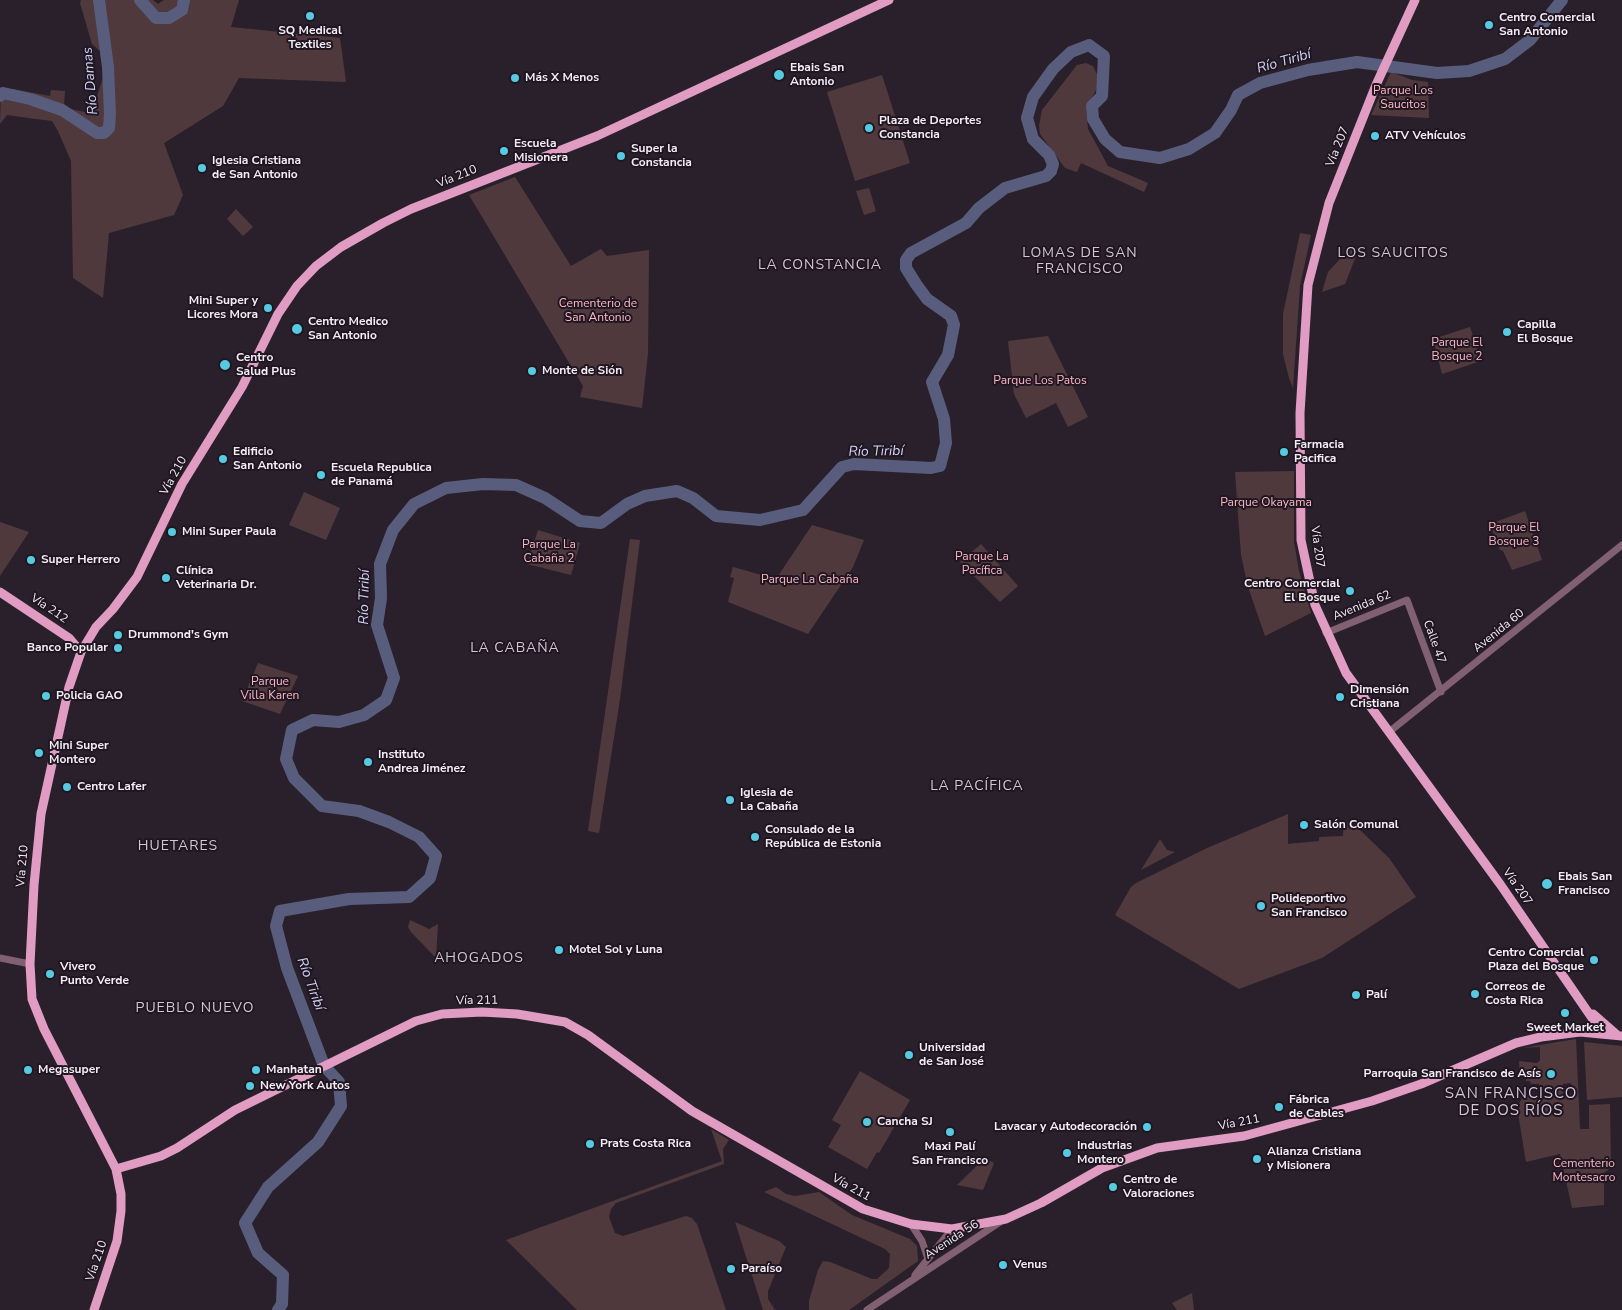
<!DOCTYPE html>
<meta charset="utf-8">
<style>
body{margin:0}
canvas{display:block;background:#2a202b}
</style>
<canvas width="1622" height="1310"></canvas>
<script>
const context = document.querySelector('canvas').getContext('2d');
context.lineJoin = 'round';
function paint(path, color) { context.fillStyle = color; context.fill(path, 'evenodd'); }
const poly = rows => new Path2D(rows.map(r => 'M' + r).join(''));
function strokePath(path, color, width, dash) { context.strokeStyle = color; context.lineWidth = width; context.lineCap = dash ? 'butt' : 'round'; context.setLineDash(dash || []); context.stroke(path); }
function write(font, color, halo, rows, align = 'center') {
  context.font = font + ' "Nunito Sans",sans-serif'; context.lineWidth = 4; context.setLineDash([]); context.textBaseline = 'middle'; context.strokeStyle = halo; context.fillStyle = color; for (const [text, x, y, turn = 0] of rows) {
    context.save(); context.translate(x, y); context.rotate((+turn || 0) * Math.PI / 180); context.textAlign = isNaN(turn) ? turn : align; if (halo) context.strokeText(text, 0, 0); context.fillText(text, 0, 0); context.restore();
  }
}
const green = poly([
 [81,0,153,0,158,4,164,0,239,0,231,27,340,38,346,82,239,78,223,106,164,143,183,195,174,215,109,233,103,298,73,278,71,161,58,131,52,121,36,119,7,115,0,124,1,89,13,89,50,96,51,90,65,91,64,105,70,109,85,112,96,99,104,75,100,51,92,44,80,3],
 [1086,63,1093,66,1097,74,1097,88,1086,109,1088,129,1108,166,1148,183,1144,192,1081,163,1077,172,1065,168,1040,134,1039,126,1042,110,1077,65],
 [1391,72,1412,80,1428,82,1429,118,1371,115],
 [882,75,910,163,855,181,827,92],
 [515,177,571,266,601,249,607,256,649,250,648,353,642,408,580,397,583,386,469,195],
 [869,188,876,211,864,215,856,191],
 [236,209,253,227,243,236,227,219],
 [1300,233,1311,235,1300,286,1293,388,1289,378,1283,354,1283,314],
 [1351,247,1358,251,1345,284,1322,292,1328,272],
 [1470,327,1481,361,1442,374,1433,339],
 [1048,336,1088,417,1068,427,1056,403,1026,418,1014,394,1008,341],
 [1294,471,1294,542,1299,571,1311,613,1265,636,1248,587,1241,555,1235,472],
 [304,492,340,508,326,540,289,525],
 [1525,511,1542,560,1512,570,1503,551,1500,550,1490,524],
 [0,522,29,532,0,576],
 [812,525,864,540,853,567,808,634,728,602,734,578,730,577,733,567,776,579],
 [538,530,580,543,571,575,527,564],
 [630,539,640,540,620,699,599,833,588,831],
 [981,544,1018,586,1000,602,960,562],
 [258,663,298,676,280,714,242,701],
 [1288,814,1288,844,1319,841,1319,837,1343,836,1344,820,1360,830,1389,858,1416,897,1322,958,1239,989,1115,915,1131,887,1136,883,1207,848],
 [1160,839,1167,850,1175,852,1141,870],
 [410,920,429,929,438,924,436,958,411,932,408,927],
 [1576,1039,1580,1129,1589,1129,1589,1105,1610,1104,1611,1167,1604,1173,1604,1205,1572,1208,1560,1154,1526,1162,1517,1107,1523,1097,1547,1095,1545,1091,1540,1091,1539,1084,1531,1084,1530,1081,1526,1081,1526,1077,1520,1077,1519,1061,1537,1063,1540,1060,1540,1047,1522,1048],
 [1571,1083,1574,1094,1563,1095,1563,1084],
 [1584,1042,1622,1046,1622,1097,1587,1100],
 [860,1071,910,1100,879,1153,877,1152,867,1169,828,1147,841,1125,832,1120],
 [711,1129,729,1140,723,1149,724,1164,616,1203,611,1209,609,1217,615,1233,623,1236,686,1216,692,1218,697,1224,726,1310,577,1310,506,1240,722,1161],
 [985,1158,994,1163,983,1190,957,1185],
 [776,1187,786,1194,795,1196,819,1192,852,1215,910,1239,917,1246,918,1261,849,1310,809,1310,809,1301,818,1270,823,1261,830,1262,872,1279,877,1279,889,1268,890,1254,885,1249,764,1192],
 [735,1222,779,1241,786,1247,768,1291,768,1299,775,1310,763,1310],
 [1192,1293,1194,1310,1177,1310,1172,1303]
]);
const river = poly([
 [140,0,156,18,169,18,182,10,184,0],
 [0,96,3,93,30,99,62,110,97,133,104,133,109,128,110,114,108,67,99,0],
 [323,1063,287,968,276,926,280,911,349,899,409,897,430,878,436,856,419,837,389,822,359,811,322,806,294,778,286,759,292,730,313,720,339,722,364,715,386,700,394,678,377,625,381,598,380,564,393,530,414,504,446,488,483,484,516,485,545,498,580,521,601,523,627,504,645,496,677,491,693,498,716,516,760,520,803,510,842,467,854,464,931,468,940,466,946,443,944,419,932,382,948,355,954,325,951,316,927,299,916,284,906,268,906,260,911,253,966,223,979,208,1005,188,1046,176,1051,171,1053,164,1049,155,1033,139,1027,118,1033,97,1053,69,1071,52,1089,45,1104,56,1102,96,1092,106,1093,119,1105,139,1120,152,1160,158,1189,149,1215,133,1231,110,1238,95,1260,83,1308,70,1357,62,1437,73,1469,71,1505,59,1530,40,1562,0],
 [278,1310,282,1304,283,1275,258,1253,245,1223,268,1187,318,1142,341,1106,339,1082,327,1069]
]);
const minor = poly([
 [1326,633,1407,600,1441,692],
 [1389,732,1622,545],
 [0,958,30,964],
 [911,1224,922,1241,928,1259],
 [915,1275,952,1229],
 [867,1310,1003,1220]
]);
const major = poly([
 [1415,0,1376,85,1329,203,1308,285,1300,413,1301,540,1315,605,1346,673,1500,884,1603,1034],
 [0,592,69,638,81,652],
 [1593,1014,1617,1035],
 [116,1169,161,1156,177,1148,235,1110,416,1021,442,1014,482,1012,517,1014,565,1022,588,1035,692,1111,863,1209,911,1224,952,1229,1006,1219,1041,1203,1102,1168,1157,1148,1244,1136,1372,1101,1421,1084,1516,1043,1541,1037,1580,1032,1622,1036],
 [94,1310,117,1241,121,1211,121,1194,116,1169,44,1029,32,999,30,964,34,885,41,814,69,687,81,652,96,627,113,609,137,577,182,484,242,387,278,314,297,286,316,266,341,247,383,223,411,209,597,136,889,0]
]);
const markers = [
 [310,16,5,"#55cae0"],
 [1489,25,5,"#55cae0"],
 [779,75,6,"#55cae0"],
 [515,78,5,"#55cae0"],
 [869,128,5,"#55cae0"],
 [1375,136,5,"#55cae0"],
 [504,151,5,"#55cae0"],
 [621,156,5,"#55cae0"],
 [202,168,5,"#55cae0"],
 [268,308,5,"#55cae0"],
 [297,329,6,"#55cae0"],
 [1507,332,5,"#55cae0"],
 [225,365,6,"#55cae0"],
 [532,371,5,"#55cae0"],
 [1284,452,5,"#55cae0"],
 [223,459,5,"#55cae0"],
 [321,475,5,"#55cae0"],
 [172,532,5,"#55cae0"],
 [31,560,5,"#55cae0"],
 [166,578,5,"#55cae0"],
 [1350,591,5,"#55cae0"],
 [118,635,5,"#55cae0"],
 [118,648,5,"#55cae0"],
 [46,696,5,"#55cae0"],
 [1340,697,5,"#55cae0"],
 [39,753,5,"#55cae0"],
 [368,762,5,"#55cae0"],
 [67,787,5,"#55cae0"],
 [730,800,5,"#55cae0"],
 [1304,825,5,"#55cae0"],
 [755,837,5,"#55cae0"],
 [1547,884,6,"#55cae0"],
 [1261,906,5,"#55cae0"],
 [559,950,5,"#55cae0"],
 [1594,960,5,"#55cae0"],
 [50,974,5,"#55cae0"],
 [1475,994,5,"#55cae0"],
 [1356,995,5,"#55cae0"],
 [1565,1013,5,"#55cae0"],
 [909,1055,5,"#55cae0"],
 [28,1070,5,"#55cae0"],
 [256,1070,5,"#55cae0"],
 [1551,1074,5,"#55cae0"],
 [250,1086,5,"#55cae0"],
 [1279,1107,5,"#55cae0"],
 [867,1122,5,"#55cae0"],
 [1147,1127,5,"#55cae0"],
 [950,1132,5,"#55cae0"],
 [590,1144,5,"#55cae0"],
 [1067,1153,5,"#55cae0"],
 [1257,1159,5,"#55cae0"],
 [1113,1187,5,"#55cae0"],
 [1003,1265,5,"#55cae0"],
 [731,1269,5,"#55cae0"]
];
const poiNames = [
 ["Centro Comercial",1499,18],
 ["San Antonio",1499,32],
 ["SQ Medical",310,31,"center"],
 ["Textiles",310,45,"center"],
 ["Ebais San",790,68],
 ["Antonio",790,82],
 ["Más X Menos",525,78],
 ["Plaza de Deportes",879,121],
 ["Constancia",879,135],
 ["ATV Vehículos",1385,136],
 ["Escuela",514,144],
 ["Misionera",514,158],
 ["Super la",631,149],
 ["Constancia",631,163],
 ["Iglesia Cristiana",212,161],
 ["de San Antonio",212,175],
 ["Mini Super y",258,301,"right"],
 ["Licores Mora",258,315,"right"],
 ["Centro Medico",308,322],
 ["San Antonio",308,336],
 ["Capilla",1517,325],
 ["El Bosque",1517,339],
 ["Centro",236,358],
 ["Salud Plus",236,372],
 ["Monte de Sión",542,371],
 ["Farmacia",1294,445],
 ["Pacifica",1294,459],
 ["Edificio",233,452],
 ["San Antonio",233,466],
 ["Escuela Republica",331,468],
 ["de Panamá",331,482],
 ["Mini Super Paula",182,532],
 ["Super Herrero",41,560],
 ["Clínica",176,571],
 ["Veterinaria Dr.",176,585],
 ["Centro Comercial",1340,584,"right"],
 ["El Bosque",1340,598,"right"],
 ["Drummond's Gym",128,635],
 ["Banco Popular",108,648,"right"],
 ["Dimensión",1350,690],
 ["Cristiana",1350,704],
 ["Policia GAO",56,696],
 ["Mini Super",49,746],
 ["Montero",49,760],
 ["Instituto",378,755],
 ["Andrea Jiménez",378,769],
 ["Centro Lafer",77,787],
 ["Iglesia de",740,793],
 ["La Cabaña",740,807],
 ["Salón Comunal",1314,825],
 ["Consulado de la",765,830],
 ["República de Estonia",765,844],
 ["Ebais San",1558,877],
 ["Francisco",1558,891],
 ["Polideportivo",1271,899],
 ["San Francisco",1271,913],
 ["Motel Sol y Luna",569,950],
 ["Centro Comercial",1584,953,"right"],
 ["Plaza del Bosque",1584,967,"right"],
 ["Vivero",60,967],
 ["Punto Verde",60,981],
 ["Correos de",1485,987],
 ["Costa Rica",1485,1001],
 ["Palí",1366,995],
 ["Sweet Market",1565,1028,"center"],
 ["Universidad",919,1048],
 ["de San José",919,1062],
 ["Megasuper",38,1070],
 ["Manhatan",266,1070],
 ["Parroquia San Francisco de Asís",1541,1074,"right"],
 ["New York Autos",260,1086],
 ["Fábrica",1289,1100],
 ["de Cables",1289,1114],
 ["Cancha SJ",877,1122],
 ["Lavacar y Autodecoración",1137,1127,"right"],
 ["Prats Costa Rica",600,1144],
 ["Industrias",1077,1146],
 ["Montero",1077,1160],
 ["Maxi Palí",950,1147,"center"],
 ["San Francisco",950,1161,"center"],
 ["Alianza Cristiana",1267,1152],
 ["y Misionera",1267,1166],
 ["Centro de",1123,1180],
 ["Valoraciones",1123,1194],
 ["Venus",1013,1265],
 ["Paraíso",741,1269]
];
const parkNames = [
 ["Parque Los",1403,91],
 ["Saucitos",1403,105],
 ["Cementerio de",598,304],
 ["San Antonio",598,318],
 ["Parque El",1457,343],
 ["Bosque 2",1457,357],
 ["Parque Los Patos",1040,381],
 ["Parque Okayama",1266,503],
 ["Parque El",1514,528],
 ["Bosque 3",1514,542],
 ["Parque La",549,545],
 ["Cabaña 2",549,559],
 ["Parque La",982,557],
 ["Pacífica",982,571],
 ["Parque La Cabaña",810,580],
 ["Parque",270,682],
 ["Villa Karen",270,696],
 ["Cementerio",1584,1164],
 ["Montesacro",1584,1178]
];
const streetNames = [
 ["Vía 207",1338,147,-68],
 ["Vía 210",457,177,-22],
 ["Vía 210",174,476,-61],
 ["Vía 207",1317,547,82],
 ["Avenida 62",1362,606,-22],
 ["Vía 212",49,609,34],
 ["Avenida 60",1499,631,-39],
 ["Calle 47",1434,642,70],
 ["Vía 210",23,866,-85],
 ["Vía 207",1517,887,55],
 ["Vía 211",477,1001,-1],
 ["Vía 211",1239,1123,-11],
 ["Vía 211",851,1188,29],
 ["Avenida 56",952,1240,-33],
 ["Vía 210",97,1261,-71]
];
const waterNames = [
 ["Río Tiribí",1284,62,-16],
 ["Río Damas",91,81,-95],
 ["Río Tiribí",876,452,-1],
 ["Río Tiribí",365,597,-89],
 ["Río Tiribí",310,984,70]
];
const neighbourhoodNames = [
 ["LOMAS DE SAN",1080,254],
 ["FRANCISCO",1080,270],
 ["LOS SAUCITOS",1393,254],
 ["LA CONSTANCIA",820,266],
 ["LA CABAÑA",515,649],
 ["LA PACÍFICA",977,787],
 ["HUETARES",178,847],
 ["AHOGADOS",479,959],
 ["PUEBLO NUEVO",195,1009]
];
const quarterNames = [
 ["SAN FRANCISCO",1511,1094],
 ["DE DOS RÍOS",1511,1111]
];
paint(green, '#4f393d');
strokePath(river, '#595d7d', 12);
strokePath(minor, '#816072', 7);
strokePath(major, '#e09cc2', 9);
for (const [x, y, r, color] of markers) { const dot = new Path2D(); dot.arc(x, y, r, 0, 2 * Math.PI); context.fillStyle = color; context.fill(dot); strokePath(dot, '#201621', 2); }
write('bold 12px', '#f3ecf4', '#201621', poiNames, 'left');
write('12px', '#fcb8c4', '#201621', parkNames);
write('12px', '#f3ecf4', '#201621', streetNames);
write('italic 14px', '#d0d5f8', '#201621', waterNames);
context.letterSpacing = '1px';
write('14px', '#d4c6d5', '#201621', neighbourhoodNames);
context.letterSpacing = '0px';
context.letterSpacing = '1px';
write('15px', '#d4c6d5', '#201621', quarterNames);
context.letterSpacing = '0px';
</script>
